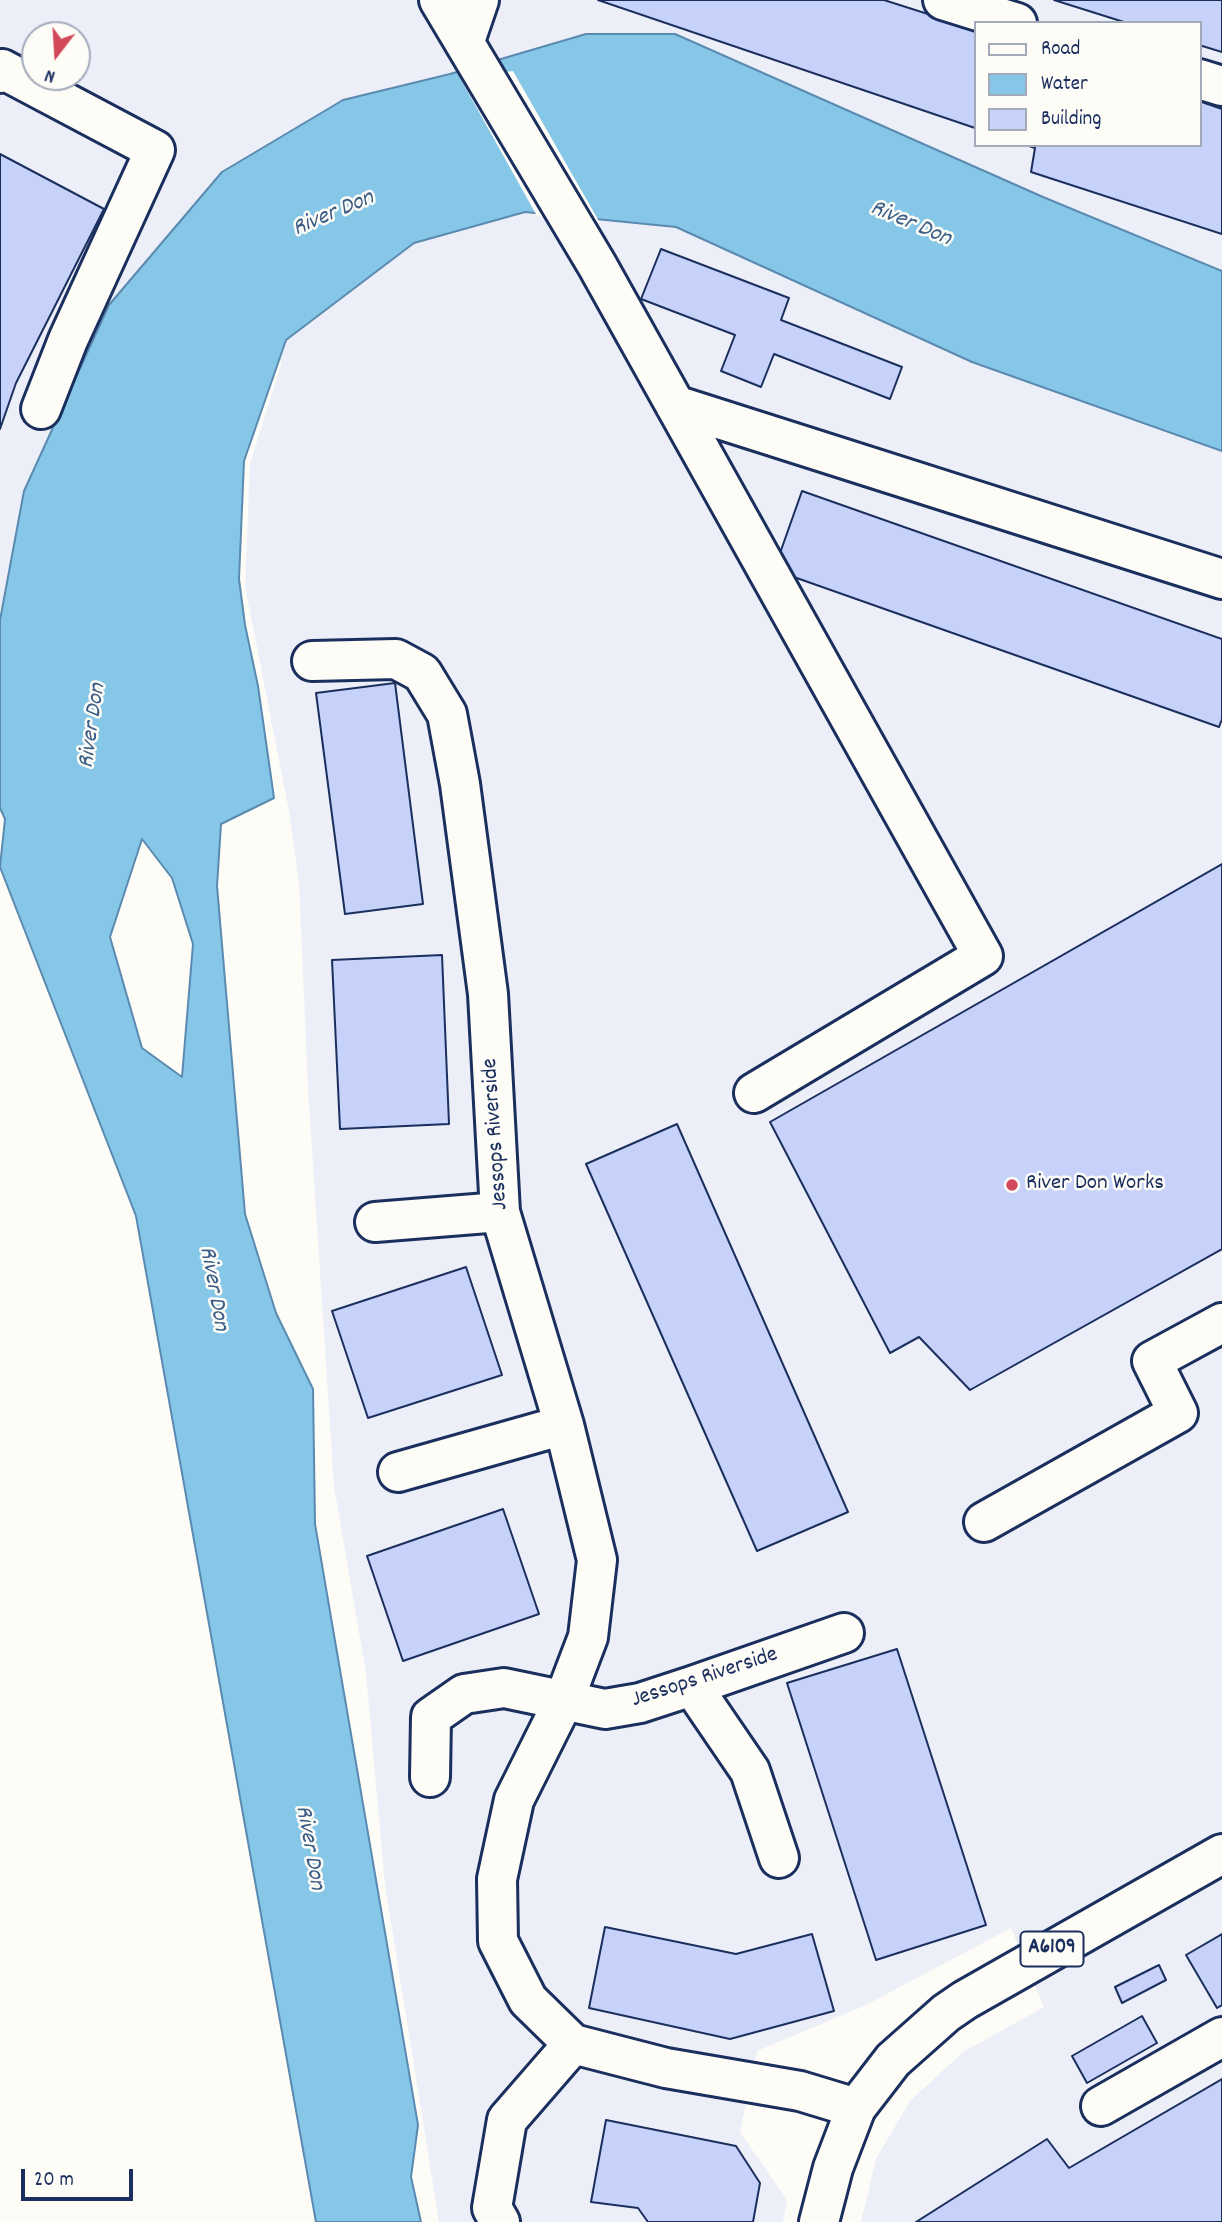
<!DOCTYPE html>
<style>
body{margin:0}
#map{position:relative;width:1222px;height:2222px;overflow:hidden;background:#fdfcf7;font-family:Dekko,sans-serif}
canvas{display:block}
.legend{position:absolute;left:974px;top:21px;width:228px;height:126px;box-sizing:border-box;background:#fdfcf7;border:2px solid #a3aaba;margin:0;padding:9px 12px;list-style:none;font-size:21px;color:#1b2f5e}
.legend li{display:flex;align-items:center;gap:14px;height:35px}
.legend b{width:35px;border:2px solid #a3aaba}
.north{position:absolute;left:21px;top:21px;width:70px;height:70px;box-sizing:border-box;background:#fdfcf7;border:2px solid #a3aaba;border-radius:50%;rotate:197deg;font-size:19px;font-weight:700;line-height:28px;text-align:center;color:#1b2f5e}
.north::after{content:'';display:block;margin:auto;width:24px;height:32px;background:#d1495b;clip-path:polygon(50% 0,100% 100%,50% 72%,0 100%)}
.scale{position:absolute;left:21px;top:2169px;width:112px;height:32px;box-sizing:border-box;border:4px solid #1b2f5e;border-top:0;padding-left:9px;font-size:21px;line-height:24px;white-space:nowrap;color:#1b2f5e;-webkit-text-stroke:5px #fdfcf7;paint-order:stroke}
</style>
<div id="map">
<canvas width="1222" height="2222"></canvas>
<ul class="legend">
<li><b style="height:9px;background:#fdfcf7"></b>Road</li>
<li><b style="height:19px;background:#86c7e7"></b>Water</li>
<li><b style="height:19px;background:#c6d2f9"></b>Building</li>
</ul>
<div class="north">N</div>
<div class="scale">20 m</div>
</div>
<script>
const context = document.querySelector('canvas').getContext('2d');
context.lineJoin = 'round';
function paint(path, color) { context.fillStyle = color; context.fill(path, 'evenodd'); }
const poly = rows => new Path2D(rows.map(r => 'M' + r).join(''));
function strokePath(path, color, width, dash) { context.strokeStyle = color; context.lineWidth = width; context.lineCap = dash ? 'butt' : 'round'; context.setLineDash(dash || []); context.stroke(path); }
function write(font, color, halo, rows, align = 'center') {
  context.font = font + ' Dekko,sans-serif'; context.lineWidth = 5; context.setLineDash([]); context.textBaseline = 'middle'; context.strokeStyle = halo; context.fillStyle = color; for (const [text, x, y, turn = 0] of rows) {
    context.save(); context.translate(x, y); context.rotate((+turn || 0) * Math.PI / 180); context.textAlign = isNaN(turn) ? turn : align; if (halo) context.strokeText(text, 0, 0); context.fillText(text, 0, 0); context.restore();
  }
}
const built = poly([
 [0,0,1222,0,1222,2222,861,2222,876,2159,910,2101,963,2052,1044,2007,1011,1928,864,2006,757,2051,740,2132,787,2200,783,2222,439,2222,385,1885,366,1673,334,1486,308,1088,299,883,289,811,245,586,250,463,282,362,145,279,37,492,0,611],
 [975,23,1199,23,1199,145,975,145],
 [35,35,77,35,77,77,35,77]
]);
const water = poly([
 [586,34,675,34,1043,197,1222,271,1222,451,972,362,676,227,525,212,414,243,286,340,244,461,239,579,245,625,258,686,274,798,221,824,217,886,245,1214,276,1313,313,1389,315,1524,418,2125,411,2177,421,2222,316,2222,136,1216,0,867,5,819,0,808,0,620,24,491,109,305,222,172,343,100,450,74,586,34],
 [142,839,172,878,193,944,182,1077,142,1048,110,937,142,839]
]);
const pier = poly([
 [513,71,600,223,537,216,460,78]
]);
const building = poly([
 [598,0,884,0,975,29,975,128,598,0],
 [1054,0,1222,0,1222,52,1199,45,1199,23,1127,23,1054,0],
 [1199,101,1222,109,1222,234,1031,172,1035,148,1026,145,1199,145,1199,101],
 [0,154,104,209,16,383,0,429,0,154],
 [661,249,789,298,781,320,902,367,890,399,774,354,761,387,721,371,735,335,641,299,661,249],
 [802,491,1222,639,1222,719,1219,727,774,570,802,491],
 [395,683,423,904,345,914,316,693,395,683],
 [1222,864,1222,1249,970,1390,919,1337,890,1353,770,1122,1222,864],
 [442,955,449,1124,340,1129,332,960,442,955],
 [677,1124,848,1512,757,1551,586,1164,677,1124],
 [466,1267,502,1375,368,1418,332,1311,466,1267],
 [503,1509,539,1614,403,1661,367,1556,503,1509],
 [897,1649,986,1925,876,1960,787,1683,897,1649],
 [605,1927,736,1954,812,1934,834,2011,730,2039,589,2008,605,1927],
 [1222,1934,1222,2005,1217,2008,1186,1955,1222,1934],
 [1159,1965,1166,1980,1122,2003,1115,1987,1159,1965],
 [1142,2016,1157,2043,1087,2083,1072,2056,1142,2016],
 [1222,2079,1222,2222,916,2222,1047,2139,1069,2168,1222,2079],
 [606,2120,736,2146,760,2183,753,2222,648,2222,638,2208,591,2202,606,2120]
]);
const minor = poly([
 [439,0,597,265,983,956,754,1093],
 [943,0,1017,23],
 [465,41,479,0],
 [0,73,2,69,155,150,68,340,41,409],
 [1199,79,1222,86],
 [675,405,1222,579],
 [312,661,396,659,422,673,447,714,460,784,488,994,500,1212,564,1425,597,1560,588,1637,564,1700,514,1800,497,1879,498,1941,528,2000,573,2044,666,2068,800,2091,856,2108],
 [375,1222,500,1212],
 [398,1472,564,1425],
 [984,1522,1178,1413,1152,1361,1222,1323],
 [692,1686,750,1771,779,1858],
 [430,1777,431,1717,464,1694,504,1688,605,1709,640,1703,692,1686,844,1633],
 [1101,2106,1222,2037],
 [500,2222,492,2208,507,2120,573,2044]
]);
const major = poly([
 [819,2222,833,2168,856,2108,893,2060,946,2013,965,2000,1222,1854]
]);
const markers = [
 [1012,1185,7,"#d1495b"]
];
const shields = [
 [1052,1949,63]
];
const shieldNames = [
 ["A6109",1052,1949]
];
const streetNames = [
 ["Jessops Riverside",497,1134,-94],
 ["Jessops Riverside",705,1679,-18]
];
const poiNames = [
 ["River Don Works",1026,1185]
];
const waterNames = [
 ["River Don",334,215,-23],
 ["River Don",910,225,23],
 ["River Don",94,726,-82],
 ["River Don",212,1289,80],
 ["River Don",308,1848,80]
];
paint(built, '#eceff8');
paint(water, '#86c7e7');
strokePath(water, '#5b8ab0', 2);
paint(pier, '#fdfcf7');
paint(building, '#c6d2f9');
strokePath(building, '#1b2f5e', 2);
strokePath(minor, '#1b2f5e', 44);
strokePath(major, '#1b2f5e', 44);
strokePath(minor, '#fdfcf7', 38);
strokePath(major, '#fdfcf7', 38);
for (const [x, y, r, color] of markers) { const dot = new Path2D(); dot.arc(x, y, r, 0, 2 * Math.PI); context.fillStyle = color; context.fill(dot); strokePath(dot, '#fdfcf7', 2.5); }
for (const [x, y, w] of shields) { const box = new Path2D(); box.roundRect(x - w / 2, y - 17.5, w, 35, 5); context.fillStyle = '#fdfcf7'; context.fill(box); strokePath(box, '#1b2f5e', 2); }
write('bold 21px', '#1b2f5e', null, shieldNames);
write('23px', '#1b2f5e', '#fdfcf7', streetNames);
write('23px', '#1b2f5e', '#fdfcf7', poiNames, 'left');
write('italic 24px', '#3b5d87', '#fdfcf7', waterNames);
</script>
